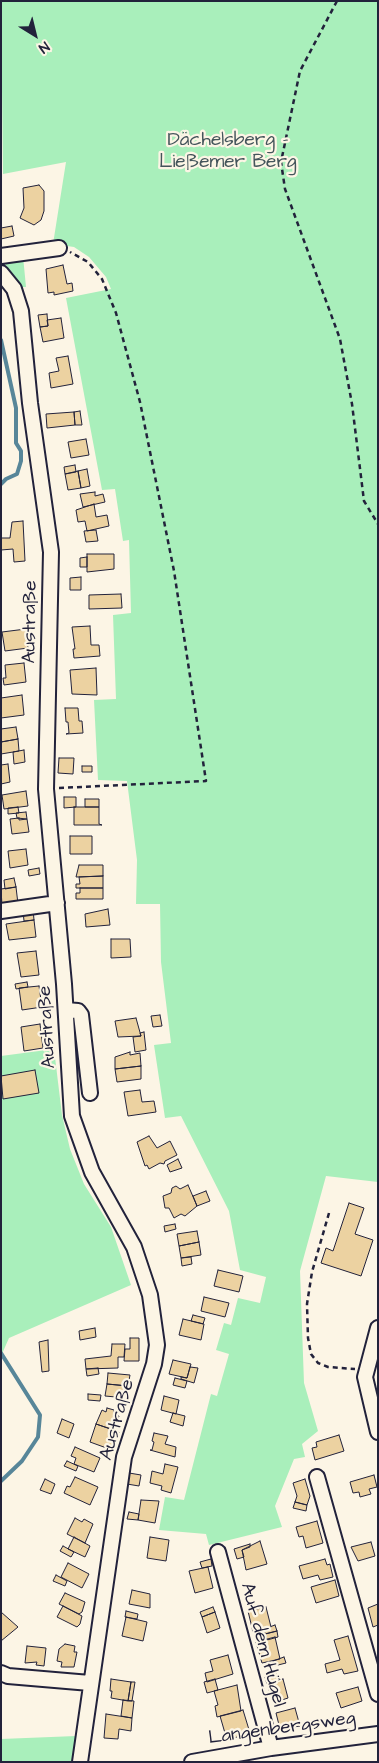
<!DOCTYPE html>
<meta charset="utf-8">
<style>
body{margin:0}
#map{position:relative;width:379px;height:1763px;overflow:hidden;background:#fcf5e5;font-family:"Architects Daughter",sans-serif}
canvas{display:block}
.frame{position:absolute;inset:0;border:2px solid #22223b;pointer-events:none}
.north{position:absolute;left:10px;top:10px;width:50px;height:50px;-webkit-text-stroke:4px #fcf5e5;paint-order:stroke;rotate:144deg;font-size:14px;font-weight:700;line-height:20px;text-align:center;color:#22223b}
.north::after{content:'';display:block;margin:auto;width:18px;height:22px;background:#22223b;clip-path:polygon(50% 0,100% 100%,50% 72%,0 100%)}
</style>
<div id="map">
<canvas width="379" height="1763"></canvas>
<div class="frame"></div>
<div class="north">N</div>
</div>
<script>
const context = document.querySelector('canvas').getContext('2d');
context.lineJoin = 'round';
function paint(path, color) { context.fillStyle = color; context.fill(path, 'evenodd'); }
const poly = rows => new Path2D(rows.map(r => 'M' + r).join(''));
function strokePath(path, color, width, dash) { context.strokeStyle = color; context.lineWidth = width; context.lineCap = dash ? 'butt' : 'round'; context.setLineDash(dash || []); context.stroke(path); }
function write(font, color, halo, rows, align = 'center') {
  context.font = font + ' "Architects Daughter",sans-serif'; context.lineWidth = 4.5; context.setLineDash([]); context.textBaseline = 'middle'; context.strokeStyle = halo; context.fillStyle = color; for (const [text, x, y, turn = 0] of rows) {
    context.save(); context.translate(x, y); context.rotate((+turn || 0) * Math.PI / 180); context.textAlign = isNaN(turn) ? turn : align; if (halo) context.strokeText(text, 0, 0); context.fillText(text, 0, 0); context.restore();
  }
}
const green = poly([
 [1,1,378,1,378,1182,326,1176,300,1271,304,1383,318,1431,302,1444,305,1457,294,1459,275,1506,282,1527,209,1545,206,1534,159,1530,165,1497,184,1500,211,1394,217,1396,229,1354,216,1350,224,1323,231,1325,238,1298,260,1303,266,1277,240,1270,229,1211,181,1116,165,1118,154,1045,171,1043,161,962,160,904,136,904,137,860,127,781,98,780,94,700,116,699,113,615,131,613,129,540,123,541,115,489,102,490,66,298,111,289,106,277,89,257,74,247,53,244,66,162,3,174],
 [23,256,26,287,21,287,6,269,5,260],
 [54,1049,62,1115,70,1149,84,1184,111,1227,131,1285,9,1338,1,1356,1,1056],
 [76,1736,73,1760,70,1762,1,1762,1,1739]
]);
const stream = poly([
 [1,340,16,408,16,443,21,451,21,461,17,474,6,479,1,484],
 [1,1353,40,1415,38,1437,22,1461,1,1481]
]);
const building = poly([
 [39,185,44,191,44,211,41,220,34,225,20,218,24,208,23,188,39,185],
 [12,226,14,236,1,239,1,228,12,226],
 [63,265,67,284,72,283,73,291,54,295,54,292,48,293,46,269,63,265],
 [47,314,48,326,40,327,38,315,47,314],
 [61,318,64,338,43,342,40,327,48,326,47,320,61,318],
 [68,356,73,384,51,388,49,373,59,371,56,358,68,356],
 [80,411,82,425,75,425,74,412,80,411],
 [74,412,75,425,47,428,46,414,74,412],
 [86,439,89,455,71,458,68,442,86,439],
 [75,465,76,472,65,474,64,467,75,465],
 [87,469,90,486,81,488,78,471,87,469],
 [78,471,81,488,68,490,65,474,78,471],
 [95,492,95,496,103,494,105,502,83,507,80,494,95,492],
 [94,504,96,517,107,515,109,526,87,531,85,521,78,522,76,510,94,504],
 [23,521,25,561,14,562,13,549,1,550,1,538,10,538,12,522,23,521],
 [96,530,98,541,86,542,84,531,96,530],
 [87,554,114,554,114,569,87,572,87,554],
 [87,557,87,567,80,567,80,558,87,557],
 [81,577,81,590,70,590,70,578,81,577],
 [121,594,122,608,89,609,89,595,121,594],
 [90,626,91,645,99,645,100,656,74,658,73,649,75,649,72,627,90,626],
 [26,629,28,648,5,651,2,632,26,629],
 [24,663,26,682,4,685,3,678,6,678,5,665,24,663],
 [96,668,97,695,72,694,70,670,96,668],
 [22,695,24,715,1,718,1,698,22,695],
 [65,708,78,708,79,721,82,721,83,733,66,734,69,733,68,722,66,722,65,708],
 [16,727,18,739,1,742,1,729,16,727],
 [18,739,19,751,1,754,1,742,18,739],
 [24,750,25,762,14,764,13,752,24,750],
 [59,758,74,758,73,774,58,773,59,758],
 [8,764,10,782,1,784,1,765,8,764],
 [82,766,92,766,92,772,82,772,82,766],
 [26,791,28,806,4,809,2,795,26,791],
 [64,797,76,797,76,807,64,808,64,797],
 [85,799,99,799,99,807,85,807,85,799],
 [18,807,19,813,8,814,8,808,18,807],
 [74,807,99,807,99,824,102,825,74,825,74,807],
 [26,812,27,819,17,818,16,813,26,812],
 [19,818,19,820,27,819,29,832,12,834,10,819,19,818],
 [70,836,92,836,92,854,70,854,70,836],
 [26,849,28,865,10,868,8,851,26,849],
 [79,865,103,865,103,876,76,877,79,865],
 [39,868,40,874,29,876,28,870,39,868],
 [103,876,103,888,76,888,76,884,80,884,79,877,103,876],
 [14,878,16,887,5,889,4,880,14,878],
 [16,887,18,904,2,906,1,889,16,887],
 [80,888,103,888,103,899,76,899,76,893,80,893,80,888],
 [33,909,34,920,24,921,23,911,33,909],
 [108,909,110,925,86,927,85,914,108,909],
 [34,920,36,937,9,940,6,924,34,920],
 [111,939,130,939,131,957,111,958,111,939],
 [36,951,39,975,21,977,17,953,36,951],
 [27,982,28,987,16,989,15,984,27,982],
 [39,986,42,1007,22,1010,19,988,39,986],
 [160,1015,162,1026,153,1027,151,1016,160,1015],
 [136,1018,141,1036,118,1037,115,1021,136,1018],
 [40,1024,43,1048,24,1051,21,1027,40,1024],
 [144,1032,146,1050,135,1052,133,1037,141,1036,140,1033,144,1032],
 [130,1052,130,1055,140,1053,141,1066,115,1069,115,1057,130,1052],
 [141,1066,141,1079,117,1082,115,1069,141,1066],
 [35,1070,39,1093,3,1099,1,1076,35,1070],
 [140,1090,142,1102,154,1101,156,1112,128,1116,124,1092,140,1090],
 [149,1136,157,1148,170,1141,177,1155,165,1161,164,1164,160,1163,149,1169,147,1165,145,1166,137,1142,149,1136],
 [178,1159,182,1168,170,1172,167,1165,178,1159],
 [188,1185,197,1206,185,1216,181,1214,174,1218,169,1208,165,1208,163,1196,171,1193,172,1188,176,1186,180,1189,188,1185],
 [206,1191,210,1201,197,1206,193,1196,206,1191],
 [349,1203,364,1208,355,1234,373,1240,361,1276,321,1263,326,1248,333,1251,349,1203],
 [175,1224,176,1229,165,1232,164,1226,175,1224],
 [197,1231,199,1242,179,1246,177,1234,197,1231],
 [199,1242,201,1255,181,1258,179,1246,199,1242],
 [191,1257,192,1264,182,1266,181,1258,191,1257],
 [218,1270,243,1276,239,1292,214,1286,218,1270],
 [204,1297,229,1303,225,1317,201,1311,204,1297],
 [193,1315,205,1318,203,1324,191,1321,193,1315],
 [183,1319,204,1324,201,1340,179,1335,183,1319],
 [95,1328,96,1337,80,1340,79,1331,95,1328],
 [130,1338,139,1338,139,1361,124,1361,125,1349,130,1349,130,1338],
 [48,1340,49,1371,42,1372,39,1342,48,1340],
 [112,1344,125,1344,124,1357,118,1357,118,1368,86,1369,85,1359,111,1356,112,1344],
 [173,1360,191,1364,187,1378,169,1374,173,1360],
 [190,1367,198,1368,194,1383,181,1379,181,1377,187,1378,190,1367],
 [98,1368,99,1374,87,1376,86,1369,98,1368],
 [108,1373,130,1375,128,1386,107,1384,108,1373],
 [175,1378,187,1381,185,1388,173,1385,175,1378],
 [107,1384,128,1386,127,1398,105,1396,107,1384],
 [88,1394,101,1395,100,1401,88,1400,88,1394],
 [164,1396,179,1400,176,1414,161,1410,164,1396],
 [107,1408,114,1410,114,1415,119,1416,114,1430,96,1424,102,1410,106,1412,107,1408],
 [173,1413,185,1416,183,1426,170,1422,173,1413],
 [62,1419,74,1424,69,1438,57,1433,62,1419],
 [96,1424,119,1432,112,1450,90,1442,96,1424],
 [154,1433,168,1436,165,1444,176,1447,175,1457,150,1450,152,1450,154,1442,152,1441,154,1433],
 [339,1435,344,1451,315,1460,312,1448,317,1447,316,1442,339,1435],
 [75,1447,100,1458,94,1472,74,1464,76,1458,71,1456,75,1447],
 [67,1461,78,1466,76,1471,64,1466,67,1461],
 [165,1464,178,1467,171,1493,161,1490,162,1486,150,1483,152,1471,163,1474,165,1464],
 [129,1473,141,1475,139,1486,127,1484,129,1473],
 [374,1475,377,1487,369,1489,371,1494,360,1497,359,1492,353,1493,350,1482,374,1475],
 [75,1477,98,1487,90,1505,64,1493,67,1486,70,1487,75,1477],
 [45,1479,55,1484,51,1494,40,1490,45,1479],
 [305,1479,310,1496,307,1505,295,1502,297,1496,293,1483,305,1479],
 [141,1500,159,1501,155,1523,138,1520,141,1500],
 [295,1502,307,1505,306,1511,293,1508,295,1502],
 [129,1512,139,1514,138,1520,127,1519,129,1512],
 [75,1518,82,1522,84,1519,93,1524,85,1543,67,1534,75,1518],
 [317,1521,323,1543,306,1548,303,1536,299,1537,296,1527,317,1521],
 [74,1537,90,1546,85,1557,68,1549,74,1537],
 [150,1537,169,1540,166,1561,147,1558,150,1537],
 [260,1541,267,1564,246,1570,242,1550,260,1541],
 [371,1542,375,1556,358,1561,351,1547,371,1542],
 [250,1544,250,1547,242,1550,244,1557,237,1559,234,1549,250,1544],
 [63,1546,74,1552,71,1557,60,1551,63,1546],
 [211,1559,212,1566,202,1568,200,1562,211,1559],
 [325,1559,327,1565,330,1564,333,1577,320,1580,318,1575,303,1579,299,1566,325,1559],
 [68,1563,89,1574,82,1588,61,1577,68,1563],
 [208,1567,213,1588,195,1593,189,1571,208,1567],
 [56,1575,67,1581,65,1586,53,1581,56,1575],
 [335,1580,339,1596,316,1603,311,1587,335,1580],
 [132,1590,150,1594,150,1608,129,1604,132,1590],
 [65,1593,85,1602,82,1612,79,1614,59,1604,65,1593],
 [378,1604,378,1625,373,1627,368,1608,378,1604],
 [63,1606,82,1616,80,1624,77,1627,57,1617,63,1606],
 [213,1607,215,1612,202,1617,200,1612,213,1607],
 [266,1607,271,1627,253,1632,248,1611,266,1607],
 [126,1611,138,1614,137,1619,125,1617,126,1611],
 [1,1612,18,1627,1,1641,1,1612],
 [215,1612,220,1628,207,1633,202,1617,215,1612],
 [126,1617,147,1622,143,1641,122,1636,126,1617],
 [275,1625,277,1631,265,1634,264,1629,275,1625],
 [277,1631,278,1637,267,1640,265,1634,277,1631],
 [348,1636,358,1671,344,1674,342,1669,327,1673,325,1664,340,1660,334,1640,348,1636],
 [275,1637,280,1659,262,1663,256,1642,275,1637],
 [65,1644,75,1646,74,1652,77,1652,74,1667,61,1667,62,1662,57,1661,59,1649,65,1644],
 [27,1646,46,1648,44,1666,36,1665,37,1662,25,1663,27,1646],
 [228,1655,233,1674,207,1682,205,1673,213,1671,210,1660,228,1655],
 [284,1657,286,1663,274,1666,273,1661,284,1657],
 [276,1674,278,1680,267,1684,265,1677,276,1674],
 [111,1679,131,1682,128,1701,111,1698,112,1691,110,1691,111,1679],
 [215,1679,218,1690,207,1693,204,1682,215,1679],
 [283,1679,288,1698,273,1703,267,1683,283,1679],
 [131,1682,135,1682,132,1701,128,1701,131,1682],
 [237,1685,241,1711,217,1717,215,1706,218,1705,214,1691,237,1685],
 [358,1687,362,1701,341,1708,336,1693,358,1687],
 [123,1700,134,1701,132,1718,121,1716,123,1700],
 [295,1708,300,1726,280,1729,276,1713,295,1708],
 [243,1710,250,1733,227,1740,220,1716,243,1710],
 [106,1714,132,1718,131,1731,119,1729,118,1739,104,1738,106,1714]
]);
const path = poly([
 [337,1,300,71,281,162,285,189,340,339,352,404,364,501,378,524],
 [59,788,206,781,174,571,140,402,116,313,102,279,88,262,70,252],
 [329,1213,312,1272,307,1304,308,1338,311,1354,318,1363,328,1367,355,1369]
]);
const minor = poly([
 [1,256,59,248],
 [1,273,14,289,21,311,30,403,51,552,46,789,64,984,72,1116,92,1172,134,1247,150,1295,157,1345,154,1364,124,1457,80,1762],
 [1,911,57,903],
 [66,1010,78,1011,81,1015,90,1093],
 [378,1328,365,1377,378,1432],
 [317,1477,378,1694],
 [218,1552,271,1748],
 [1,1673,8,1676,90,1683],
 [192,1762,271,1748,378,1734]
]);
const parkNames = [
 ["Dächelsberg -",228,141],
 ["Ließemer Berg",228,163]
];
const streetNames = [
 ["Austraße",31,622,-89],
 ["Austraße",48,1027,-93],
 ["Austraße",118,1420,-74],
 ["Auf dem Hügel",262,1645,75],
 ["Langenbergsweg",282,1729,-8]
];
paint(green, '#a9efbb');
strokePath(stream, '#578699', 4);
paint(building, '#ecd2a1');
strokePath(building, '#22223b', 1);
strokePath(minor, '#22223b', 18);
strokePath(path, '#22223b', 2.5, [5, 4]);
strokePath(minor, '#fcf5e5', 14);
write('19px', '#44555b', '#fcf5e5', parkNames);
write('19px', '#22223b', '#fcf5e5', streetNames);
</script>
